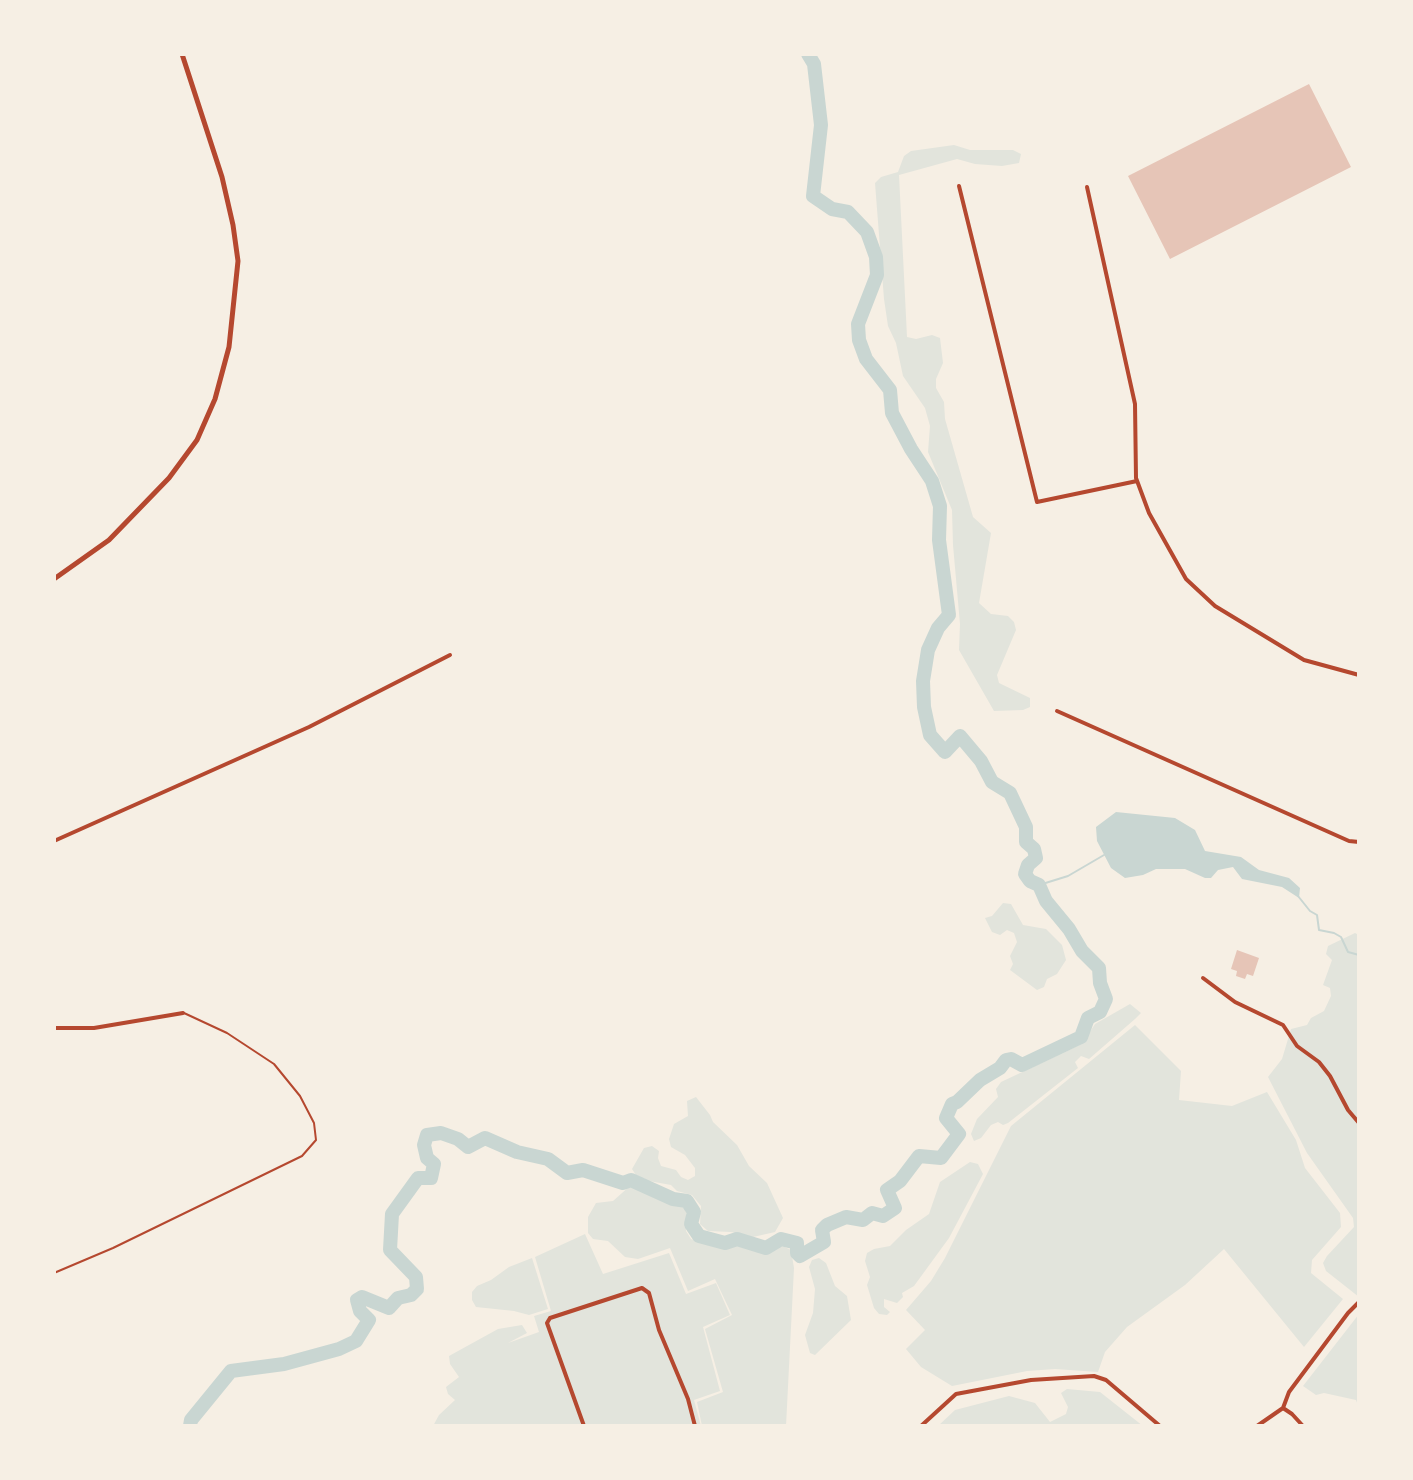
<!DOCTYPE html>
<style>
body{margin:0}
#map{position:relative;width:1413px;height:1480px;overflow:hidden;background:#f6efe4;font-family:"Noto Serif",serif}
canvas{display:block}
.frame{position:absolute;inset:0;border:56px solid #f6efe4;pointer-events:none}
</style>
<div id="map">
<canvas width="1413" height="1480"></canvas>
<div class="frame"></div>
</div>
<script>
const context = document.querySelector('canvas').getContext('2d');
context.lineJoin = 'round';
function paint(path, color) { context.fillStyle = color; context.fill(path, 'evenodd'); }
const poly = rows => new Path2D(rows.map(r => 'M' + r).join(''));
function strokePath(path, color, width, dash) { context.strokeStyle = color; context.lineWidth = width; context.lineCap = dash ? 'butt' : 'round'; context.setLineDash(dash || []); context.stroke(path); }
const green = poly([
 [954,145,970,150,1013,150,1021,154,1019,163,1002,166,975,164,957,159,899,175,907,337,916,339,932,335,940,338,943,363,936,379,936,388,944,402,945,419,973,517,991,533,979,603,991,614,1008,616,1014,622,1016,630,997,675,999,683,1030,698,1030,707,1023,710,994,711,959,650,960,624,953,545,952,510,928,452,930,426,925,408,903,376,896,343,888,326,884,299,875,183,881,177,898,172,904,156,911,151],
 [1003,903,1011,904,1023,925,1046,929,1062,945,1066,960,1057,974,1047,979,1044,987,1037,990,1010,970,1013,964,1010,956,1017,942,1014,933,1007,930,1000,935,992,932,985,918,992,916],
 [1355,933,1359,935,1359,1297,1326,1271,1323,1263,1327,1256,1354,1227,1353,1218,1307,1153,1268,1077,1282,1059,1291,1029,1307,1025,1311,1018,1324,1011,1331,996,1330,988,1323,985,1332,960,1326,954,1328,946],
 [1130,1004,1141,1013,1135,1019,1089,1059,1081,1056,1075,1062,1078,1068,1008,1123,1003,1125,998,1122,991,1125,981,1138,974,1141,971,1134,977,1119,998,1097,996,1089,1001,1082,1082,1044,1095,1024],
 [1135,1025,1181,1071,1179,1100,1232,1106,1267,1092,1296,1140,1305,1168,1340,1213,1341,1227,1312,1260,1311,1273,1343,1299,1304,1347,1224,1249,1185,1285,1127,1327,1105,1352,1098,1372,1055,1369,1027,1371,952,1386,921,1367,906,1349,925,1330,906,1310,931,1281,945,1258,1011,1126],
 [696,1097,710,1115,713,1122,737,1145,749,1166,767,1183,783,1218,775,1232,753,1237,731,1232,708,1231,700,1224,701,1206,692,1195,677,1191,671,1185,649,1181,636,1175,632,1169,644,1148,652,1146,659,1151,658,1158,661,1166,676,1170,681,1177,688,1180,695,1176,695,1168,685,1155,671,1147,669,1139,674,1124,688,1116,687,1101],
 [970,1162,978,1164,983,1174,949,1238,914,1286,902,1293,903,1297,897,1303,884,1299,884,1307,890,1312,887,1315,879,1314,874,1308,867,1285,870,1277,865,1261,867,1253,874,1249,890,1246,906,1230,929,1214,940,1182],
 [631,1185,674,1203,683,1204,687,1215,686,1231,691,1239,699,1242,706,1239,722,1246,738,1244,764,1252,783,1246,791,1250,794,1268,786,1426,702,1426,697,1402,723,1392,705,1329,732,1315,715,1279,688,1291,670,1248,638,1259,625,1257,608,1241,593,1239,588,1233,588,1217,596,1203,613,1201],
 [585,1234,603,1274,669,1253,686,1294,716,1283,730,1315,703,1327,720,1391,694,1400,701,1426,433,1426,439,1415,455,1400,448,1394,446,1387,459,1377,450,1364,449,1356,498,1329,522,1325,527,1333,508,1343,539,1332,534,1316,551,1311,535,1257],
 [532,1258,548,1309,529,1315,514,1311,476,1307,472,1300,472,1292,477,1286,491,1280,509,1267],
 [819,1258,826,1263,835,1286,847,1296,851,1320,815,1355,810,1353,805,1335,813,1313,815,1289,809,1267,812,1260],
 [1359,1314,1359,1408,1356,1400,1324,1393,1316,1395,1303,1386],
 [1067,1389,1100,1392,1143,1426,938,1426,955,1410,1009,1396,1035,1403,1050,1422,1066,1414,1068,1407,1061,1393]
]);
const water = poly([
 [1116,812,1175,818,1195,830,1205,851,1241,857,1259,870,1289,878,1300,888,1299,898,1282,887,1242,879,1233,867,1218,870,1211,878,1205,878,1185,869,1156,869,1143,875,1125,878,1111,868,1097,841,1096,827]
]);
const stream = poly([
 [1039,885,1068,876,1104,855],
 [1298,896,1310,911,1317,915,1319,930,1334,933,1341,937,1348,952,1359,955]
]);
const river = poly([
 [190,1426,191,1420,231,1371,284,1364,339,1349,356,1341,369,1320,360,1311,357,1300,362,1297,389,1308,398,1298,411,1295,417,1289,416,1277,390,1250,392,1214,418,1178,431,1178,434,1164,427,1158,424,1145,427,1135,441,1133,458,1139,468,1147,485,1138,517,1152,548,1159,567,1173,583,1170,623,1183,631,1180,673,1199,687,1201,694,1212,691,1224,699,1236,725,1243,737,1239,766,1248,781,1239,797,1243,797,1253,800,1256,824,1242,822,1230,827,1225,846,1217,863,1220,872,1213,883,1216,895,1208,887,1190,900,1181,919,1156,941,1158,959,1134,946,1118,952,1104,957,1102,980,1080,1000,1068,1006,1060,1011,1059,1022,1065,1081,1037,1088,1018,1100,1012,1106,999,1100,983,1099,968,1082,951,1069,929,1046,901,1039,885,1030,881,1025,874,1028,865,1036,858,1034,849,1026,842,1026,827,1010,793,992,782,981,761,960,736,945,752,930,735,924,707,923,681,928,650,938,628,949,615,939,540,940,506,932,481,911,449,892,413,890,390,866,359,859,340,858,324,877,275,876,257,867,232,848,212,832,209,813,196,821,125,814,64,808,54]
]);
const building = poly([
 [1309,84,1351,167,1170,259,1128,176],
 [1237,950,1259,958,1253,976,1247,974,1245,979,1236,976,1237,971,1231,969]
]);
const service = poly([
 [54,1273,113,1248,302,1156,316,1140,314,1123,300,1096,274,1064,227,1033,184,1013]
]);
const minor = poly([
 [959,186,1037,502,1137,481],
 [1087,187,1135,404,1136,478,1149,513,1186,579,1215,606,1304,660,1359,675],
 [1057,711,1349,841,1359,842],
 [54,841,309,727,450,655],
 [1203,978,1235,1002,1283,1025,1297,1046,1319,1062,1330,1076,1348,1110,1359,1123],
 [54,1028,94,1028,183,1013],
 [1283,1408,1289,1392,1348,1313,1359,1302],
 [584,1426,547,1323,550,1318,642,1288,649,1293,659,1330,688,1399,695,1426],
 [921,1426,956,1394,1031,1380,1094,1376,1106,1380,1160,1426],
 [1257,1426,1283,1408,1292,1414,1303,1426]
]);
const tertiary = poly([
 [54,579,109,540,169,478,197,440,215,399,229,347,238,261,233,225,222,177,182,54]
]);
paint(green, '#e2e4dc');
paint(water, '#c9d6d2');
strokePath(stream, '#c9d6d2', 2);
strokePath(river, '#c9d6d2', 14);
paint(building, '#e6c5b7');
strokePath(service, '#b5482f', 2);
strokePath(minor, '#b5482f', 4);
strokePath(tertiary, '#b5482f', 5);
</script>
